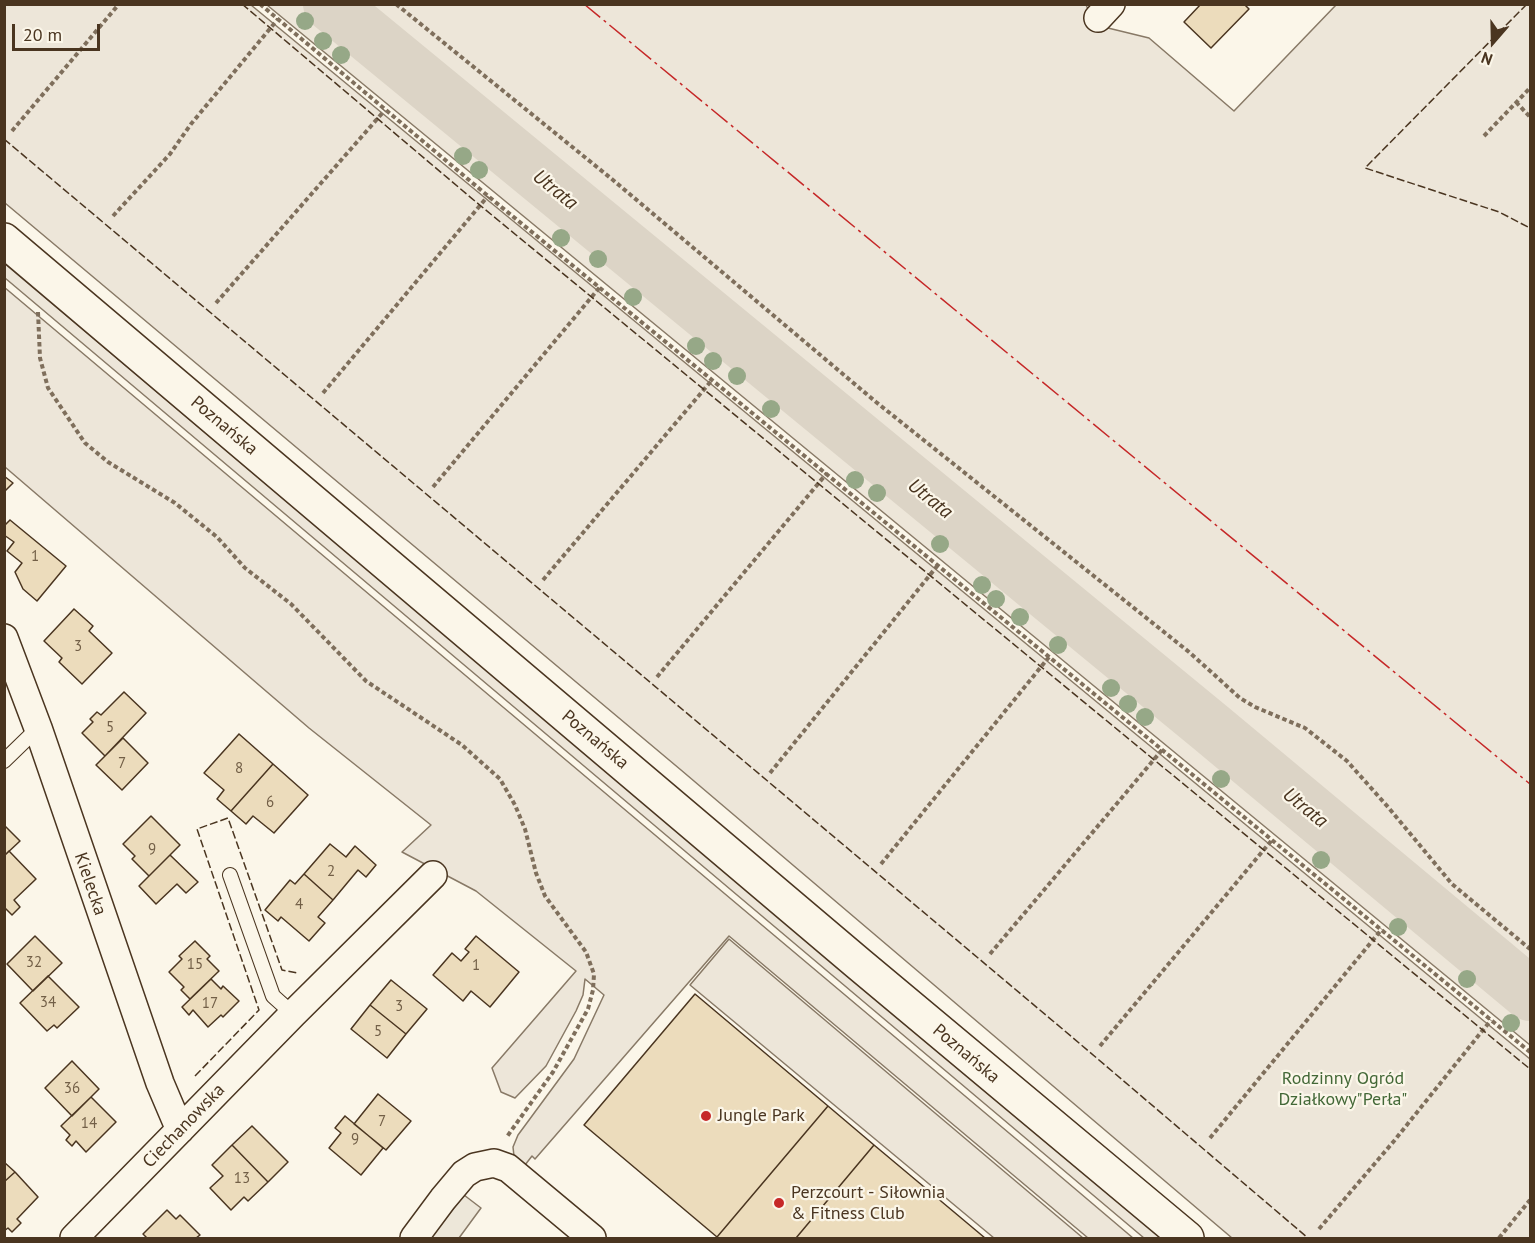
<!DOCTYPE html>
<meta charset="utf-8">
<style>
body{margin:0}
#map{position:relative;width:1535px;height:1243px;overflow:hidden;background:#fbf6e9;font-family:"PT Sans",sans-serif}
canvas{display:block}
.frame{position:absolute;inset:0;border:6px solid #4a3520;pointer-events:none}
.north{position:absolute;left:1463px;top:12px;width:60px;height:60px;-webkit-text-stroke:4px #fbf6e9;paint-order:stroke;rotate:200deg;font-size:16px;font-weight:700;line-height:24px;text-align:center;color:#4a3520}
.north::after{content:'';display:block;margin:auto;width:21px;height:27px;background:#4a3520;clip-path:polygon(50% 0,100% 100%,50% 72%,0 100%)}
.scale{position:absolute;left:12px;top:24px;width:88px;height:27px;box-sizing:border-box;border:3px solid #4a3520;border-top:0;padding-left:8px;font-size:18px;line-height:21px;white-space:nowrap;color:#4a3520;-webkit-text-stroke:4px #fbf6e9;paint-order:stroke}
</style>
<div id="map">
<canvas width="1535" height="1243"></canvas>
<div class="frame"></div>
<div class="north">N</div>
<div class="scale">20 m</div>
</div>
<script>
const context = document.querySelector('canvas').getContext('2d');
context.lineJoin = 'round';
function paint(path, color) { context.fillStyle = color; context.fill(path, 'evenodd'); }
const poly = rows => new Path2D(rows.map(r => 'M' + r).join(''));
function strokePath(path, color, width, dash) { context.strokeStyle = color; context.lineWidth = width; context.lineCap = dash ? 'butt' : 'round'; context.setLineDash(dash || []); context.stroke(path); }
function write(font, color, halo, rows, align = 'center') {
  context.font = font + ' "PT Sans",sans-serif'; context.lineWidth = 4.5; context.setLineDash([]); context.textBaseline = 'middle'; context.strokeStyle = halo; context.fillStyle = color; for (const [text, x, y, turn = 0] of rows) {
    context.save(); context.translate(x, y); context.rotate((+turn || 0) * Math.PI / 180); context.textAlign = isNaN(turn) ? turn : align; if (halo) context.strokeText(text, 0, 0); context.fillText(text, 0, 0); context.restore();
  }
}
const green = poly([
 [4,5,251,5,1530,1059,1530,1238,1232,1238,681,770,5,203,4,5],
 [267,5,312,5,1530,1015,1530,1045,267,5],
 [346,5,1086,5,1088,9,1108,28,1149,38,1234,111,1336,5,1530,5,1530,979,346,5],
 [4,263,1043,1139,1161,1238,1144,1238,5,278,4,263],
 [4,287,1047,1165,1133,1238,1088,1238,729,936,535,1159,532,1156,525,1165,520,1165,514,1156,513,1147,518,1135,574,1059,604,995,585,979,583,995,576,1011,546,1066,515,1098,501,1092,492,1068,576,971,476,891,402,852,431,825,309,728,5,467,4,287],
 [729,939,1083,1238,994,1238,690,985,729,939]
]);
const parking = poly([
 [464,1195,481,1208,459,1238,430,1238,464,1195]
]);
const river = poly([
 [330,4,1211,728,1530,994]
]);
const building = poly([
 [1201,4,1244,4,1249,9,1211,48,1184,22,1201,4],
 [4,476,13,483,4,492,4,476],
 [10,520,66,566,37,601,23,589,15,572,22,563,7,551,14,542,4,535,4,526,10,520],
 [74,609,93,626,89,631,112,653,82,684,59,662,62,658,44,641,74,609],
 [124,692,146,713,105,756,82,733,93,722,90,719,97,712,101,715,124,692],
 [239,734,273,764,231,811,217,799,224,790,204,773,239,734],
 [123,738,148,763,122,790,96,765,123,738],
 [273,764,308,795,274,833,253,816,246,824,231,811,273,764],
 [151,816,180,845,149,876,132,859,135,856,123,844,151,816],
 [4,825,20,841,4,856,4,825],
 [330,844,346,857,355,846,376,865,366,877,358,870,333,900,304,874,330,844],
 [9,851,36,879,14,900,20,907,12,915,4,907,4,856,9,851],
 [170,855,198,882,186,893,177,884,156,904,139,886,170,855],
 [304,874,333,900,318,917,325,923,309,941,281,917,278,921,265,910,290,880,295,884,304,874],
 [35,936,62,963,33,991,7,964,35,936],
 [476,936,519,972,490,1007,471,991,463,1001,433,975,452,953,461,961,469,952,465,949,476,936],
 [195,941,210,956,207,959,219,971,190,999,181,990,184,987,169,972,182,959,179,956,195,941],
 [48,976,79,1007,57,1028,54,1025,47,1031,20,1003,48,976],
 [211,979,221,989,223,986,239,1001,223,1017,221,1015,208,1027,193,1010,189,1015,182,1007,211,979],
 [391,980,427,1009,406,1034,370,1005,391,980],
 [695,994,828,1106,717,1237,584,1125,695,994],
 [370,1005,406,1034,387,1058,351,1029,370,1005],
 [72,1061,99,1089,72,1116,45,1088,72,1061],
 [378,1094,411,1121,386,1150,354,1124,378,1094],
 [91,1097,116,1122,86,1152,76,1141,72,1146,66,1140,70,1135,61,1126,91,1097],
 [828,1106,874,1145,796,1238,718,1238,717,1237,828,1106],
 [345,1116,383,1148,361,1175,329,1148,341,1133,335,1128,345,1116],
 [252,1126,288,1162,268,1182,232,1145,252,1126],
 [232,1145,268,1182,248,1201,244,1197,231,1210,210,1188,223,1176,212,1165,232,1145],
 [874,1145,985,1238,796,1238,874,1145],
 [4,1162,15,1172,4,1182,4,1162],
 [15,1172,38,1197,17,1219,21,1223,12,1232,8,1228,4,1231,4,1182,15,1172],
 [167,1210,176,1219,180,1215,200,1235,196,1238,147,1238,143,1234,167,1210]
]);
const path = poly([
 [260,4,488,196,1530,1052],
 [396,4,613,180,876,402,1189,652,1240,698,1255,707,1305,728,1347,761,1388,807,1452,884,1530,949],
 [1516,102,1530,117],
 [12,131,119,4],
 [1484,136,1530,88],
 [113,216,170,154,191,124,278,19],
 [216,303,385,110],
 [38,312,40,358,48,388,85,443,108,462,175,503,217,537,245,568,291,604,366,681,462,745,500,779,515,805,525,829,536,873,545,896,586,952,594,974,593,990,588,1009,553,1072,506,1138],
 [323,393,488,196],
 [433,487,600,287],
 [543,580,712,380],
 [657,677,827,473],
 [770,773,938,565],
 [881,864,1049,657],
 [990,954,1162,750],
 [1100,1046,1272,840],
 [1210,1138,1382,929],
 [1319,1229,1394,1141,1491,1020],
 [1499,1238,1530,1200]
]);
const lane = poly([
 [4,761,38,728],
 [230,875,273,996,293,1014]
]);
const street = poly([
 [1098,18,1111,4],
 [4,638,38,728,160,1083,180,1130],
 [74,1238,293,1014,433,875],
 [414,1238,443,1199,464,1174,475,1167,494,1163,508,1168,592,1238]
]);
const secondary = poly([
 [4,240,859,964,1187,1238]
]);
const fence = poly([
 [242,4,476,202,1530,1069],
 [1527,4,1365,168,1499,212,1530,228],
 [4,139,1072,1037,1308,1238],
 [195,1076,259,1010,197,829,228,818,282,970,297,973]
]);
const power = poly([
 [584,4,1530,784]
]);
const trees = [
 [305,21],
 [323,41],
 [341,55],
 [463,156],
 [479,170],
 [561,238],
 [598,259],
 [633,297],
 [696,346],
 [713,361],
 [737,376],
 [771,409],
 [855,480],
 [877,493],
 [940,544],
 [982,585],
 [996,599],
 [1020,617],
 [1058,645],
 [1111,688],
 [1128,704],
 [1145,717],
 [1221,779],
 [1321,860],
 [1398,927],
 [1467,979],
 [1511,1023]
];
const markers = [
 [706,1116,6,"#c62828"],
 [779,1203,6,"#c62828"]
];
const numberNames = [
 ["1",35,557],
 ["3",78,647],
 ["5",110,728],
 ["7",122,764],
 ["8",239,769],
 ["6",270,803],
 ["9",152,850],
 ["2",331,872],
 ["4",299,905],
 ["32",34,963],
 ["15",195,965],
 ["1",476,966],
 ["34",48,1003],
 ["17",210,1004],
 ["3",399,1007],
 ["5",378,1032],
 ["36",72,1089],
 ["7",382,1122],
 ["14",89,1124],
 ["9",355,1140],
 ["13",242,1179]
];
const streetNames = [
 ["Poznańska",224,426,40],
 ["Poznańska",595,740,40],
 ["Kielecka",90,884,71],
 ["Poznańska",966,1054,40],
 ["Ciechanowska",184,1126,-46]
];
const parkNames = [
 ["Rodzinny Ogród",1343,1079],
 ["Działkowy\"Perła\"",1343,1100]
];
const poiNames = [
 ["Jungle Park",718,1116],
 ["Perzcourt - Siłownia",791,1193],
 ["& Fitness Club",791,1214]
];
const waterNames = [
 ["Utrata",555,190,39],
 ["Utrata",930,499,39],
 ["Utrata",1305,808,39]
];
paint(green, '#ede6d9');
strokePath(green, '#887966', 1.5);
paint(parking, '#ede7d9');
strokePath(parking, '#887966', 1.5);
strokePath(river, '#dcd4c6', 54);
paint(building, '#ecdcbc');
strokePath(building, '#4a3520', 1.5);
strokePath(lane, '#4a3520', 16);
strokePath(street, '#4a3520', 30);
strokePath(secondary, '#4a3520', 36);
strokePath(path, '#7f6f5c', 4, [4.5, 3]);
strokePath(lane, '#fbf6e9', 14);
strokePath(street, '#fbf6e9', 27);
strokePath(secondary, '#fbf6e9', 33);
strokePath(fence, '#4a3520', 1.5, [8, 3]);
strokePath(power, '#c62828', 1.5, [21, 4.5, 3, 4.5]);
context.fillStyle = '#96a887';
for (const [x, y] of trees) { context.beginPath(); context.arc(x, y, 9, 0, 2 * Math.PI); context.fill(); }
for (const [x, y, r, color] of markers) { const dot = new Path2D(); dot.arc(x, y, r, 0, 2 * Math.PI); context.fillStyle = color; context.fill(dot); strokePath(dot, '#fbf6e9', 2); }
write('15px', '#725f47', null, numberNames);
write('18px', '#4a3520', '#fbf6e9', streetNames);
write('18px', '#436837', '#fbf6e9', parkNames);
write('18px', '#4a3520', '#fbf6e9', poiNames, 'left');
write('italic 20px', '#4a3520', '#fbf6e9', waterNames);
</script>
